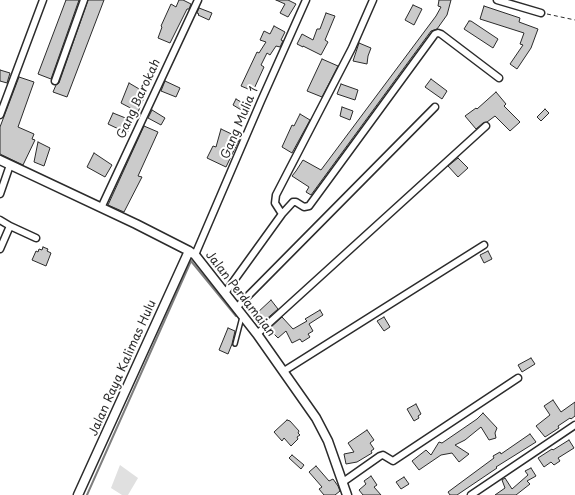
<!DOCTYPE html>
<style>
body{margin:0}
canvas{display:block;background:#fff}
</style>
<canvas width="575" height="495"></canvas>
<script>
const context = document.querySelector('canvas').getContext('2d');
context.lineJoin = 'round';
function paint(path, color) { context.fillStyle = color; context.fill(path, 'evenodd'); }
const poly = rows => new Path2D(rows.map(r => 'M' + r).join(''));
function strokePath(path, color, width, dash) { context.strokeStyle = color; context.lineWidth = width; context.lineCap = dash ? 'butt' : 'round'; context.setLineDash(dash || []); context.stroke(path); }
function write(font, color, halo, rows, align = 'center') {
  context.font = font + ' "Playpen Sans",sans-serif'; context.lineWidth = 4; context.setLineDash([]); context.textBaseline = 'middle'; context.strokeStyle = halo; context.fillStyle = color; for (const [text, x, y, turn = 0] of rows) {
    context.save(); context.translate(x, y); context.rotate((+turn || 0) * Math.PI / 180); context.textAlign = isNaN(turn) ? turn : align; if (halo) context.strokeText(text, 0, 0); context.fillText(text, 0, 0); context.restore();
  }
}
const green = poly([
 [120,465,138,478,128,495,122,495,111,488]
]);
const stream = poly([
 [87,495,191,261,236,316]
]);
const building = poly([
 [66,0,79,0,51,79,38,74,66,0],
 [88,0,104,0,67,97,53,92,56,85,59,83,88,0],
 [179,0,183,0,191,4,189,9,187,9,170,43,158,38,162,27,161,26,171,4,176,7,179,0],
 [276,0,288,0,296,4,288,17,280,13,285,4,276,0],
 [439,0,451,0,447,15,437,29,431,31,311,195,306,192,309,187,292,176,296,171,303,160,321,170,436,16,441,7,438,6,439,0],
 [413,5,422,9,414,25,405,20,413,5],
 [484,6,520,18,519,22,538,29,531,48,517,69,510,64,523,45,520,44,524,33,480,19,484,6],
 [199,8,212,13,209,20,198,15,199,14,197,13,199,8],
 [326,13,335,16,325,40,328,42,321,55,303,46,303,47,297,44,302,34,313,40,317,29,320,29,326,13],
 [469,21,471,21,498,39,493,48,464,29,469,21],
 [274,26,285,32,281,40,283,41,280,47,276,46,270,55,267,53,261,65,264,67,253,91,241,86,257,52,259,53,266,42,260,40,264,31,270,34,274,26],
 [359,43,371,48,368,56,367,64,353,61,359,43],
 [322,59,338,66,322,97,307,91,322,59],
 [0,70,10,73,7,83,0,81,0,70],
 [19,77,34,82,18,127,34,134,32,139,35,140,23,165,0,154,0,127,19,77],
 [431,79,447,91,442,99,425,87,431,79],
 [165,81,180,88,176,97,161,91,165,81],
 [129,83,146,93,138,112,121,103,129,83],
 [341,84,358,90,355,100,337,94,341,84],
 [496,92,506,104,504,106,520,122,510,131,495,116,487,122,483,123,476,129,465,116,476,108,477,109,496,92],
 [236,99,246,105,243,111,233,105,236,99],
 [342,107,353,111,350,120,340,116,342,107],
 [545,109,549,113,541,121,537,117,545,109],
 [152,110,165,118,161,125,148,118,152,110],
 [113,113,133,121,127,133,108,124,113,113],
 [300,114,310,120,292,153,282,147,292,125,294,126,300,114],
 [144,126,158,132,138,176,142,177,124,212,108,205,144,126],
 [221,129,240,138,226,167,207,158,213,146,216,147,221,129],
 [38,142,50,148,44,166,34,162,38,142],
 [94,153,112,165,105,177,87,167,94,153],
 [458,158,468,168,458,177,448,166,458,158],
 [43,247,48,249,47,251,51,253,46,266,32,260,36,251,38,252,39,249,42,250,43,247],
 [488,251,492,259,484,263,480,255,488,251],
 [271,300,278,309,263,322,256,314,271,300],
 [320,310,323,315,309,324,313,331,308,334,310,337,302,342,300,339,292,343,286,331,278,338,269,329,282,317,293,329,307,321,305,319,320,310],
 [384,317,390,327,384,331,377,321,384,317],
 [228,328,235,331,232,344,228,354,219,350,228,328],
 [531,358,535,364,522,372,518,365,531,358],
 [553,400,561,412,575,402,575,416,571,419,570,418,558,426,559,428,545,437,536,426,550,415,544,406,553,400],
 [416,404,421,414,418,416,419,418,414,421,407,409,416,404],
 [483,413,497,428,495,433,496,438,489,440,481,427,465,440,455,445,469,454,459,462,452,453,441,455,419,470,412,461,426,450,431,455,439,442,442,443,477,419,483,413],
 [287,420,290,421,299,431,298,433,300,435,297,437,298,439,291,446,284,438,282,441,274,432,287,420],
 [367,430,374,440,370,443,374,449,371,451,372,453,357,462,346,464,344,454,354,452,348,443,367,430],
 [530,434,536,442,496,467,497,468,457,495,450,495,448,492,494,458,493,456,500,452,501,454,530,434],
 [569,440,574,448,558,458,560,461,554,465,551,462,544,467,538,458,552,449,553,450,569,440],
 [292,455,304,465,301,469,289,458,292,455],
 [316,466,329,481,333,479,338,486,340,491,335,495,324,495,319,489,322,487,309,472,316,466],
 [531,468,536,476,527,481,530,484,516,495,495,495,505,488,502,480,505,478,512,489,528,475,525,471,531,468],
 [371,476,377,485,374,487,381,495,363,495,359,490,366,484,364,481,371,476],
 [404,477,409,484,401,489,396,482,404,477]
]);
const path = poly([
 [547,14,575,20]
]);
const service = poly([
 [235,344,242,317]
]);
const minor = poly([
 [497,0,541,13],
 [55,81,84,0],
 [0,115,43,0],
 [0,194,10,165],
 [101,208,198,0],
 [282,214,293,202,296,202,304,207,309,206,435,34,438,33,441,34,499,78],
 [0,220,10,226,0,249],
 [10,226,36,238],
 [195,255,261,101,306,0],
 [225,293,282,214,275,203,276,195,352,48,373,0],
 [236,308,435,107],
 [257,334,486,126],
 [284,371,484,245],
 [343,482,380,456,383,455,393,461,518,378],
 [471,495,575,425]
]);
const tertiary = poly([
 [0,160,136,224,189,251,195,255,257,334,316,418,328,441,347,495],
 [78,495,189,251]
]);
const streetNames = [
 ["Gang Barokah",139,99,-65],
 ["Gang Mulia 1",240,123,-67],
 ["Jalan Perdamaian",240,294,52],
 ["Jalan Raya Kalimas Hulu",123,368,-66]
];
paint(green, '#e0e0e0');
strokePath(stream, '#7e7e7e', 2);
paint(building, '#cbcbcb');
strokePath(building, '#2b2b2b', 1);
strokePath(service, '#2b2b2b', 6);
strokePath(minor, '#2b2b2b', 9);
strokePath(tertiary, '#2b2b2b', 11);
strokePath(path, '#2b2b2b', 1, [4, 3]);
strokePath(service, '#fff', 3);
strokePath(minor, '#fff', 6);
strokePath(tertiary, '#fff', 8);
write('12px', '#2b2b2b', '#fff', streetNames);
</script>
